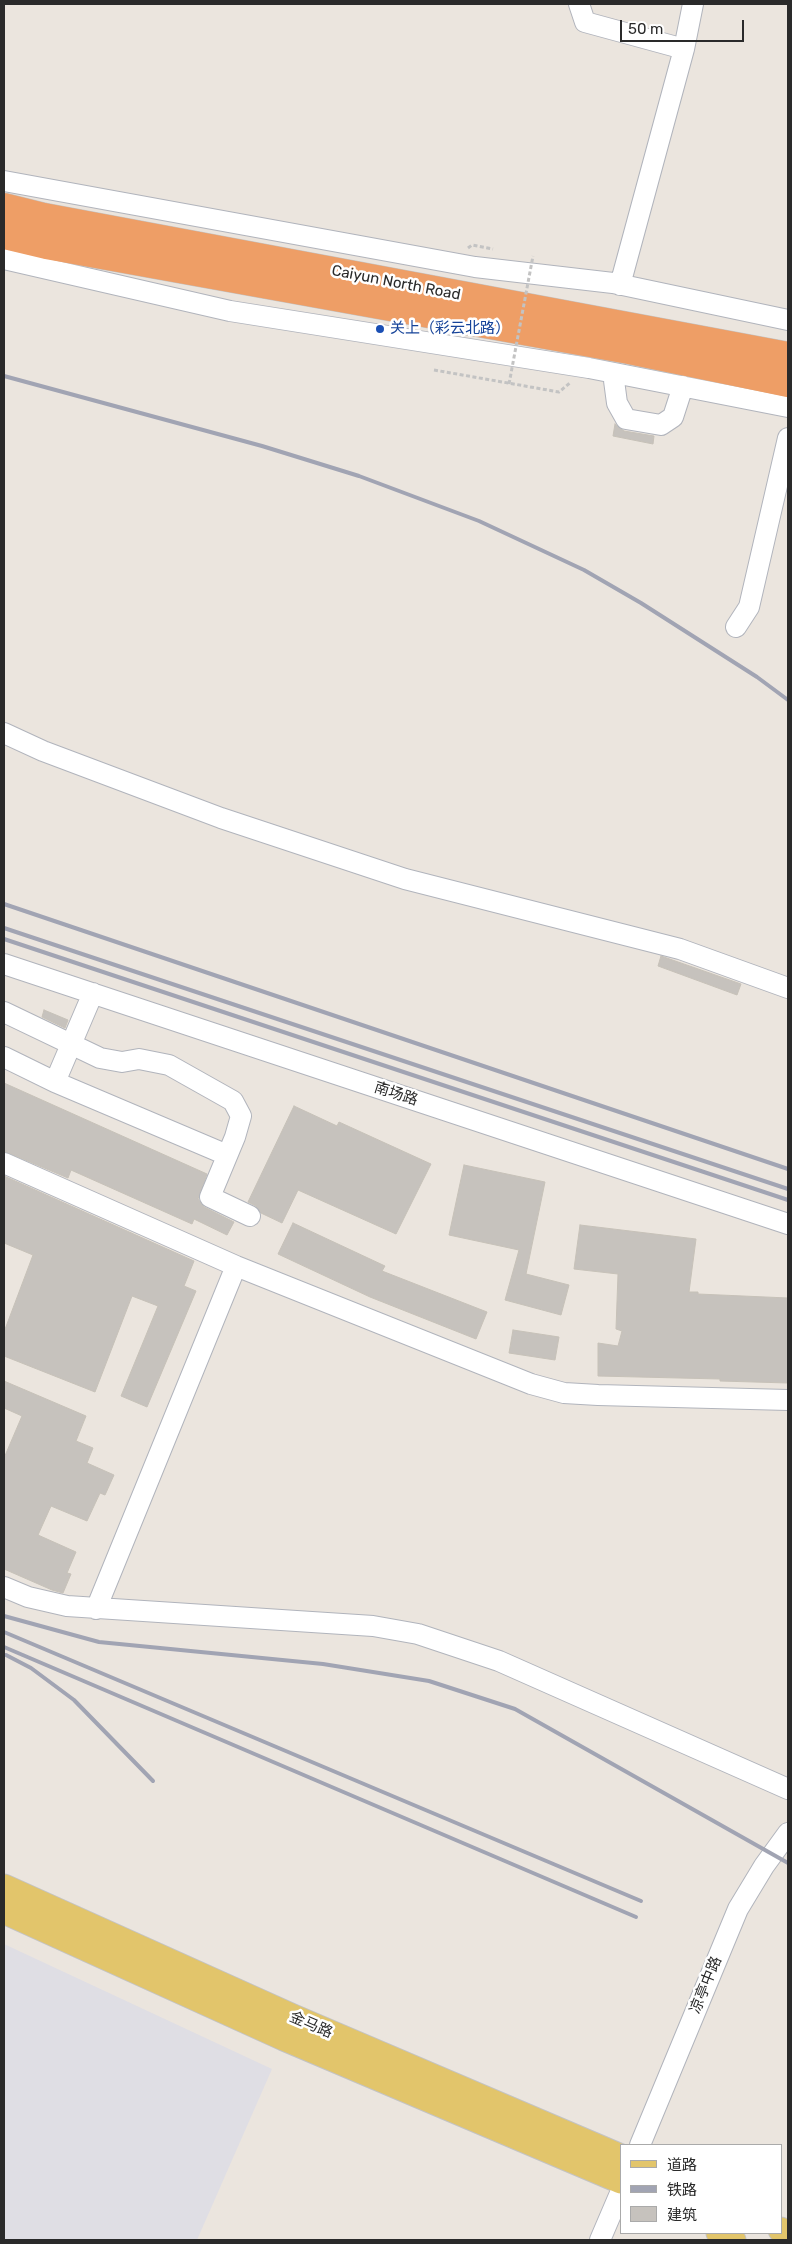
<!DOCTYPE html>
<meta charset="utf-8">
<style>
body{margin:0}
#map{position:relative;width:792px;height:2244px;overflow:hidden;background:#ebe5de;font-family:Rubik,"Noto Sans SC",sans-serif}
canvas{display:block}
.frame{position:absolute;inset:0;border:5px solid #2a2a2a;pointer-events:none}
.legend{position:absolute;left:620px;top:2144px;width:162px;height:90px;box-sizing:border-box;background:#fff;border:1px solid #aaa;margin:0;padding:6px 9px;list-style:none;font-size:15px;color:#2a2a2a}
.legend li{display:flex;align-items:center;gap:10px;height:25px}
.legend b{width:25px;border:1px solid #aaa}
.scale{position:absolute;left:620px;top:20px;width:124px;height:22px;box-sizing:border-box;border:2px solid #2a2a2a;border-top:0;padding-left:6px;font-size:15px;line-height:18px;white-space:nowrap;color:#2a2a2a;-webkit-text-stroke:4px #fff;paint-order:stroke}
</style>
<div id="map">
<canvas width="792" height="2244"></canvas>
<div class="frame"></div>
<ul class="legend">
<li><b style="height:6px;background:#e2c56b"></b>道路</li>
<li><b style="height:6px;background:#a1a4b3"></b>铁路</li>
<li><b style="height:14px;background:#c6c2bd"></b>建筑</li>
</ul>
<div class="scale">50 m</div>
</div>
<script>
const context = document.querySelector('canvas').getContext('2d');
context.lineJoin = 'round';
function paint(path, color) { context.fillStyle = color; context.fill(path, 'evenodd'); }
const poly = rows => new Path2D(rows.map(r => 'M' + r).join(''));
function strokePath(path, color, width, dash) { context.strokeStyle = color; context.lineWidth = width; context.lineCap = dash ? 'butt' : 'round'; context.setLineDash(dash || []); context.stroke(path); }
function write(font, color, halo, rows, align = 'center') {
  context.font = font + ' Rubik,"Noto Sans SC",sans-serif'; context.lineWidth = 5; context.setLineDash([]); context.textBaseline = 'middle'; context.strokeStyle = halo; context.fillStyle = color; for (const [text, x, y, turn = 0] of rows) {
    context.save(); context.translate(x, y); context.rotate((+turn || 0) * Math.PI / 180); context.textAlign = isNaN(turn) ? turn : align; if (halo) context.strokeText(text, 0, 0); context.fillText(text, 0, 0); context.restore();
  }
}
const industrial = poly([
 [4,1944,272,2069,197,2240,4,2240]
]);
const building = poly([
 [615,424,624,431,654,436,653,444,613,436,615,424],
 [661,956,741,984,737,995,658,966,661,956],
 [44,1010,68,1020,65,1028,42,1017,44,1010],
 [4,1083,207,1174,198,1199,204,1207,234,1222,227,1235,194,1219,192,1224,71,1170,68,1178,4,1151,4,1083],
 [294,1106,337,1126,339,1122,431,1164,396,1234,298,1190,282,1223,261,1213,256,1206,248,1202,294,1106],
 [464,1165,545,1182,526,1274,569,1285,561,1315,505,1300,519,1250,449,1235,464,1165],
 [4,1176,194,1261,184,1286,196,1291,147,1407,121,1396,158,1306,132,1296,95,1392,4,1356,4,1332,33,1255,4,1243,4,1176],
 [293,1223,385,1266,382,1271,487,1312,476,1339,370,1297,278,1254,293,1223],
 [580,1225,696,1239,689,1292,698,1292,698,1294,788,1298,788,1383,720,1381,720,1379,598,1376,598,1343,618,1346,622,1331,616,1329,618,1274,574,1269,580,1225],
 [513,1330,559,1337,555,1360,509,1353,513,1330],
 [4,1381,86,1416,76,1441,93,1448,87,1463,114,1475,105,1495,100,1493,87,1521,51,1506,38,1535,76,1552,67,1573,71,1574,63,1593,52,1590,4,1569,4,1458,22,1416,4,1408,4,1381]
]);
const path = poly([
 [468,248,472,245,493,249],
 [434,370,559,392,571,382]
]);
const minor = poly([
 [579,4,585,22,684,49],
 [4,181,475,267,613,283,788,320],
 [4,259,230,311,589,368,788,407],
 [620,285,684,49,693,4],
 [613,373,617,403,626,419,661,425,673,417,683,386],
 [736,627,749,607,788,438],
 [4,733,43,751,221,818,405,879,680,949,788,988],
 [4,964,788,1224],
 [4,1012,100,1058,122,1062,139,1059,169,1065,233,1101,241,1116,235,1137,210,1197,250,1216],
 [4,1057,55,1082,227,1155],
 [55,1082,93,993],
 [4,1163,236,1266,531,1384,564,1393,598,1395,788,1400],
 [4,1587,28,1597,67,1606,373,1626,418,1634,499,1661,788,1789],
 [96,1609,236,1266],
 [640,2145,738,1909,764,1866,788,1833],
 [600,2240,621,2191]
]);
const major = poly([
 [4,1887,293,2017,621,2157],
 [4,1911,284,2038,621,2181],
 [781,2230,788,2234],
 [719,2233,733,2240]
]);
const highway = poly([
 [4,207,44,217,788,356],
 [4,235,46,245,629,350,788,383]
]);
const rail = poly([
 [4,376,262,446,359,476,479,521,584,570,641,603,757,677,788,700],
 [4,904,788,1169],
 [4,928,788,1189],
 [4,939,788,1200],
 [4,1616,99,1642,323,1664,429,1681,515,1709,788,1863],
 [4,1632,641,1901],
 [4,1647,636,1917],
 [6,1655,31,1668,74,1700,153,1781]
]);
const pathBridge = poly([
 [509,384,533,256]
]);
const markers = [
 [380,329,5,"#1a4fb4"]
];
const streetNames = [
 ["Caiyun North Road",396,283,11],
 ["南场路",396,1094,18],
 ["凉亭中路",706,1985,-68],
 ["金马路",311,2025,23]
];
const transitNames = [
 ["关上（彩云北路）",390,329]
];
paint(industrial, '#dfdee4');
paint(building, '#c6c2bd');
strokePath(building, '#c6c1b8', 1);
strokePath(minor, '#b1b4bc', 22);
strokePath(major, '#c3c3c3', 27);
strokePath(highway, '#c3c3c3', 29);
strokePath(path, '#c3c3c3', 3, [4, 2.5]);
strokePath(minor, '#fff', 20);
strokePath(major, '#e2c56b', 25);
strokePath(highway, '#ee9e66', 28);
strokePath(rail, '#a1a4b3', 4);
strokePath(pathBridge, '#c3c3c3', 3, [4, 2.5]);
for (const [x, y, r, color] of markers) { const dot = new Path2D(); dot.arc(x, y, r, 0, 2 * Math.PI); context.fillStyle = color; context.fill(dot); strokePath(dot, '#fff', 2); }
write('15px', '#2a2a2a', '#fff', streetNames);
write('15px', '#164399', '#fff', transitNames, 'left');
</script>
